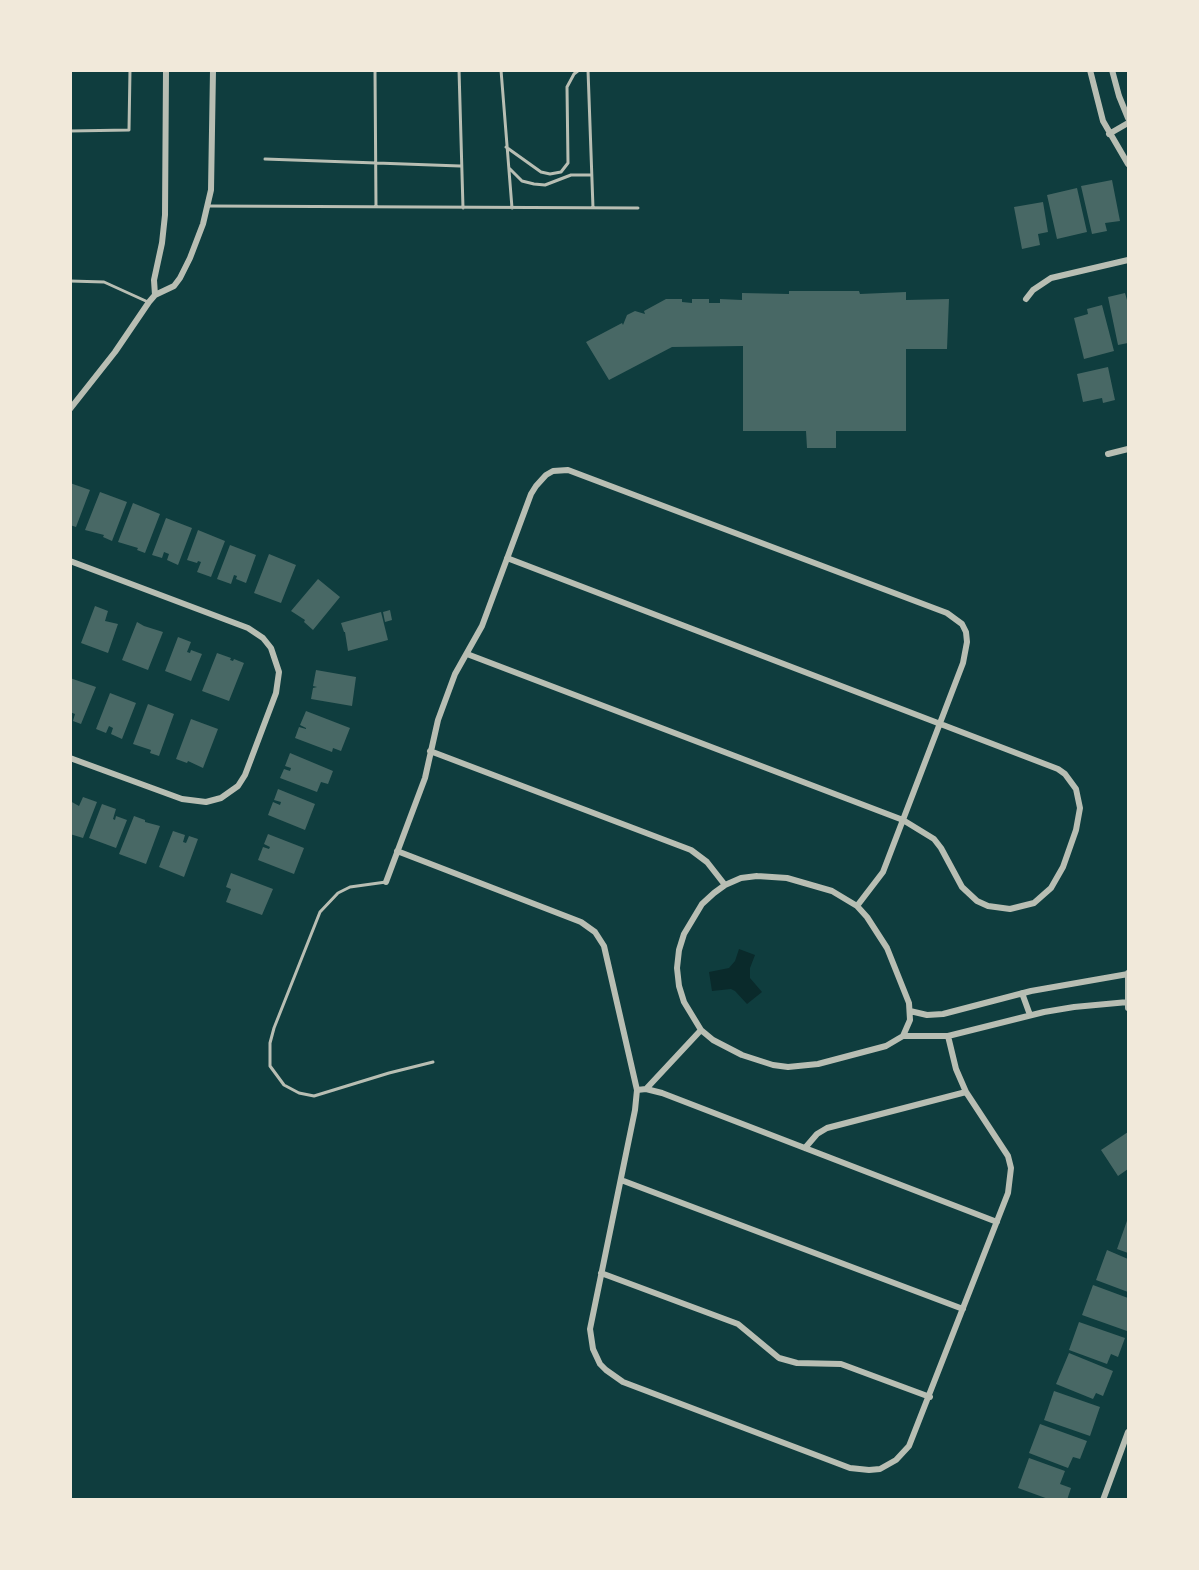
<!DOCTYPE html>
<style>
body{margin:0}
#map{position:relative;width:1199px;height:1570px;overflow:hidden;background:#0f3d3e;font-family:"Fira Sans",sans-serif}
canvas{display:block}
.frame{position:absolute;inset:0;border:72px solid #f1e9da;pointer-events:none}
</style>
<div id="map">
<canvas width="1199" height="1570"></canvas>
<div class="frame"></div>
</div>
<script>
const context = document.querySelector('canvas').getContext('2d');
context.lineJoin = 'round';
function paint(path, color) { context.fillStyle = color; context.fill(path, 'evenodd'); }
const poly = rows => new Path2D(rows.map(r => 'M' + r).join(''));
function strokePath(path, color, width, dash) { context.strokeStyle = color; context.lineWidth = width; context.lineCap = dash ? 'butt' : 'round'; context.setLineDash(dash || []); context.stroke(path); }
const water = poly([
 [739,949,755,955,750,968,750,978,762,992,747,1004,735,991,731,989,712,991,709,972,729,968,735,961]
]);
const building = poly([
 [1112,180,1120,221,1105,223,1107,231,1092,234,1081,186],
 [1077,188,1087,232,1057,239,1047,195],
 [1043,202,1048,232,1038,234,1040,245,1022,249,1014,207],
 [789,291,859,291,860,294,906,292,906,300,949,299,947,349,906,349,906,431,836,431,836,448,807,448,806,431,743,431,743,346,672,347,609,380,586,342,622,323,623,325,627,315,635,311,645,314,644,311,666,299,682,299,682,302,692,303,692,299,709,299,709,303,720,303,720,299,742,300,742,293,789,294],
 [1125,293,1127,300,1128,300,1128,343,1118,345,1108,297],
 [1102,305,1114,351,1084,359,1074,318,1088,314,1087,309],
 [1108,367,1115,400,1103,403,1102,398,1083,402,1077,374],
 [70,483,90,490,76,527,70,525],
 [100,492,127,502,112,541,103,537,104,535,85,530],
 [133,503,160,514,145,553,137,550,138,548,118,542],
 [166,518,192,528,178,565,167,560,169,554,164,552,162,558,152,555],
 [198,530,225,541,211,577,197,572,201,562,198,561,197,563,187,560],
 [230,545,256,555,246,583,236,579,237,576,234,575,231,584,217,579],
 [269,554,296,565,281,603,254,593],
 [318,579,340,597,313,630,304,622,305,620,291,611],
 [95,606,108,611,105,621,118,624,108,653,81,643],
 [390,610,392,620,385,622,383,612],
 [381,612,388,640,348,651,345,632,344,632,341,623],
 [137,622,144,626,163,632,148,670,122,660],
 [178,637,191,642,187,652,190,653,191,650,202,654,191,681,165,671],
 [217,653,231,658,230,660,233,661,234,659,244,663,229,701,202,691],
 [316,670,356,677,352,706,311,699,313,688,317,687,313,686],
 [70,678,96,687,81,724,73,721,75,714,70,712],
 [110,693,136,703,122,739,111,734,113,728,109,726,106,733,96,729],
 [148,704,174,714,159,756,150,753,151,750,133,744],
 [306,711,350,728,341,751,333,748,332,752,295,738,299,727,306,729,306,728,300,725],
 [191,719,218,729,203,768,188,761,187,763,176,759],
 [290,753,333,771,328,784,321,782,317,792,280,778,284,769,290,771,291,768,285,766],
 [278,789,315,804,305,830,268,815,273,802,280,805,281,802,274,800],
 [83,797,97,802,83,838,70,834,70,801,79,806],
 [102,804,116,809,113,819,115,820,116,816,127,820,116,848,89,838],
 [134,816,145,820,145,822,160,826,146,864,119,854],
 [173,831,185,835,183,842,186,843,189,836,198,839,184,877,159,867],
 [268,834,304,848,294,874,258,860,263,847,269,849,270,847,264,844],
 [231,873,273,889,262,915,226,902,231,889,226,887],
 [1128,1132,1128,1169,1118,1176,1101,1150],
 [1128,1218,1128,1253,1117,1249],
 [1107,1250,1128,1259,1128,1292,1096,1280],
 [1093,1285,1128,1298,1128,1326,1127,1331,1082,1315],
 [1079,1322,1125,1338,1118,1357,1111,1354,1107,1364,1069,1350],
 [1069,1353,1113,1371,1103,1396,1096,1393,1093,1399,1056,1384],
 [1054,1391,1100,1407,1090,1436,1044,1420],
 [1040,1424,1087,1441,1080,1459,1073,1457,1068,1468,1029,1453],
 [1029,1458,1065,1471,1060,1484,1071,1488,1067,1500,1051,1500,1018,1488]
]);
const service = poly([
 [375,70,376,207],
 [459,70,463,208],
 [501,70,512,208],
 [588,70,593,208],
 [70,131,129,130,130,70],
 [506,147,541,172,550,174,561,172,568,163,567,87,574,74,579,70],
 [265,159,460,166],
 [509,168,522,181,534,184,545,185,571,175,591,175],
 [208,206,638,208],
 [70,281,104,282,148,302],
 [386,882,350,887,338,893,320,912,274,1028,270,1043,270,1066,284,1085,299,1093,314,1096,389,1073,433,1062]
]);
const minor = poly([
 [1090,70,1103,121,1128,164],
 [1112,70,1119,96,1128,118],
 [1109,134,1128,123],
 [155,295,154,280,162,243,165,215,166,70],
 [1026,299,1033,290,1051,278,1128,260],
 [70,409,115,352,149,302,155,295,174,286,180,278,190,258,203,224,211,190,213,70],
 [1108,454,1128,449],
 [70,561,248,628,263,638,271,648,279,672,276,693,245,775,238,786,221,798,206,802,182,799,70,758],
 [467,654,903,820,934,839,941,848,962,887,977,901,988,906,1010,909,1034,903,1051,888,1063,867,1076,830,1080,808,1076,789,1065,774,1058,769,507,558],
 [430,751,691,850,707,862,725,885],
 [397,851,581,922,595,932,604,946,637,1090,635,1110,590,1329,593,1349,600,1364,606,1370,623,1382,850,1468,869,1470,880,1469,896,1460,909,1446,1008,1193,1011,1168,1008,1156,966,1092,956,1069,948,1036],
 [757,876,787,878,832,891,857,906,867,917,887,948,909,1003,910,1020,903,1036,886,1046,818,1064,788,1067,773,1065,742,1055,713,1040,701,1030,684,1002,679,986,677,968,679,950,684,934,702,904,714,893,725,885,741,878,757,876],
 [386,882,425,778,438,720,455,674,482,626,531,494,536,486,546,475,553,471,568,470,947,613,962,624,966,632,967,642,963,663,883,872,857,906],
 [1128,973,1128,1008],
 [1022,993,1030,1015],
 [910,1011,927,1015,943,1014,1031,991,1128,974],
 [903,1036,948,1036,1044,1012,1074,1007,1128,1002],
 [646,1089,701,1030],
 [637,1090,646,1089,662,1093,997,1222],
 [805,1148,817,1134,827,1128,966,1092],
 [621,1180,963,1309],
 [601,1273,738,1324,779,1358,797,1363,841,1364,930,1397],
 [1103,1500,1128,1432]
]);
paint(water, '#0a2a2b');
paint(building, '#486865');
strokePath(service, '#b8beb3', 3);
strokePath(minor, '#b8beb3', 6);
</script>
